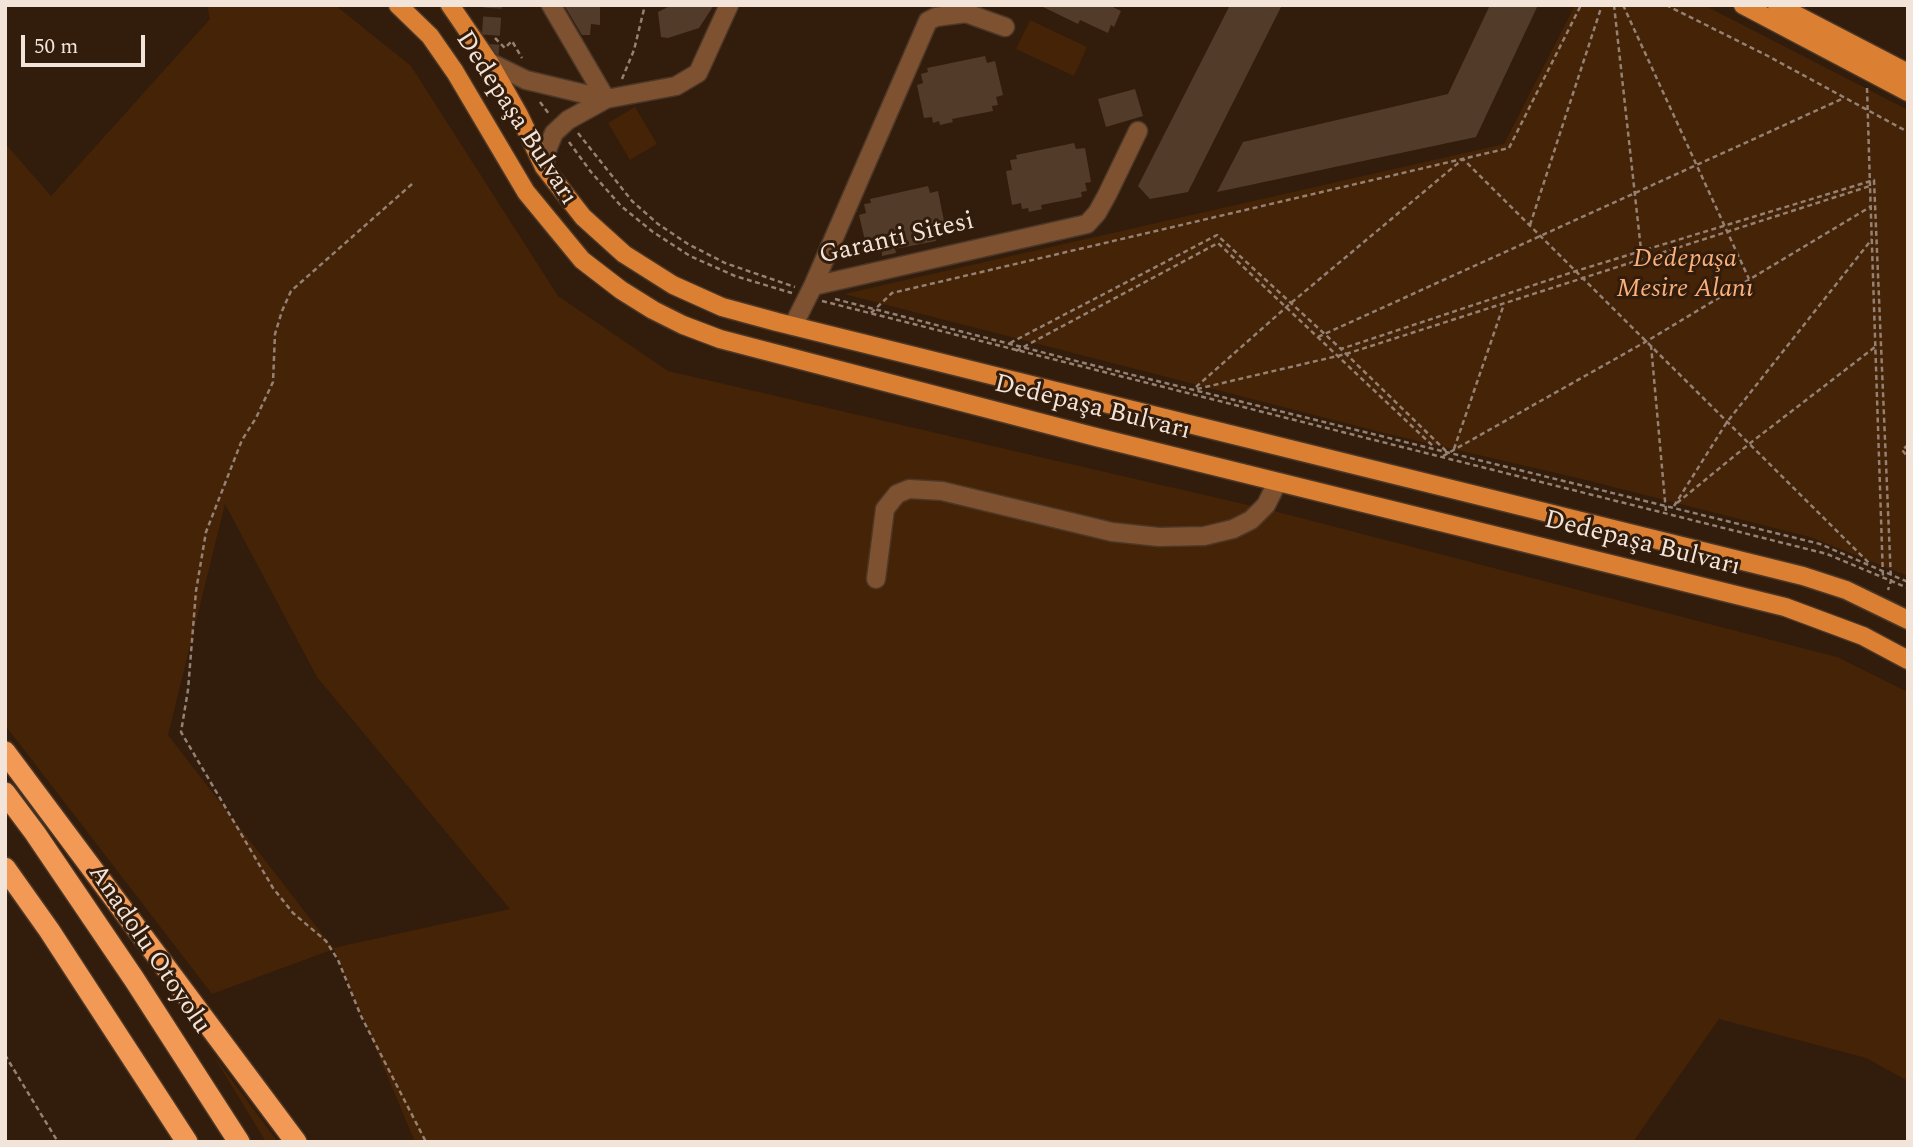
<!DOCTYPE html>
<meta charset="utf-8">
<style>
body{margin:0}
#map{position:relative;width:1913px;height:1147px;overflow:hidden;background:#321c0b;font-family:Spectral,serif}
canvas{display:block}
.frame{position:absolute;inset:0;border:7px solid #f3e4d9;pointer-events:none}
.scale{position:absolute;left:21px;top:35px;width:124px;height:32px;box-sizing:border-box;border:4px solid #f3e4d9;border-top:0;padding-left:9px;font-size:21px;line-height:24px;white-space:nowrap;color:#f3e4d9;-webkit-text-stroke:5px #321c0b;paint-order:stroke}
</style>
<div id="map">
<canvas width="1913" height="1147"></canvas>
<div class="frame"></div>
<div class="scale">50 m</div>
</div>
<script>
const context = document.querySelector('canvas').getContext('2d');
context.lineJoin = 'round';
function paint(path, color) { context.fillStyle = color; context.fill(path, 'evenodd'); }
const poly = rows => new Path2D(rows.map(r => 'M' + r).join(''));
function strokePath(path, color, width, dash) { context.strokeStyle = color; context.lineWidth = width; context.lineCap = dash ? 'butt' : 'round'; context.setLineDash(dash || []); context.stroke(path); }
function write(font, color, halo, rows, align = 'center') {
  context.font = font + ' Spectral,serif'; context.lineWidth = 6; context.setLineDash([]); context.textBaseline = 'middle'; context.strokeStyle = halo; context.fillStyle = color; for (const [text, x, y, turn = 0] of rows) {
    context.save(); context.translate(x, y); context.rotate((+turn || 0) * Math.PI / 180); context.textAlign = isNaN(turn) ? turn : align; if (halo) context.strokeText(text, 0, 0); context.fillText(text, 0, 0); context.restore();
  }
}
const green = poly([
 [207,5,335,5,411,66,558,296,668,371,1274,511,1837,657,1908,692,1908,1081,1866,1058,1719,1019,1633,1142,415,1142,334,949,212,994,5,725,5,143,51,196,210,19],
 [225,504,317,677,510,909,333,948,168,735],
 [1575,5,1704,5,1908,110,1908,576,1810,537,1582,479,1388,434,844,294,1504,144],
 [1030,20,1087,47,1074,76,1016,49],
 [635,107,657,144,630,160,608,123],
 [213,1055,278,1142,266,1142]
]);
const building = poly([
 [564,5,600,5,600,25,591,24,590,35,582,35],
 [672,5,714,5,699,28,668,38,661,37,658,12],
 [1039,5,1109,5,1121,11,1114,27,1111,25,1108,33,1080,20,1078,24],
 [1230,5,1282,5,1188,192,1150,199,1138,186],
 [1490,5,1538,5,1476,137,1217,192,1243,142,1448,94],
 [985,56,987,63,995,61,1003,95,996,97,998,105,992,106,993,111,952,119,953,122,940,125,939,121,933,123,932,117,924,118,917,85,923,83,921,74,928,72,927,68],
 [1135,89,1143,116,1106,127,1098,99],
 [1074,143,1076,149,1085,148,1091,182,1085,183,1087,191,1081,192,1082,197,1041,205,1042,209,1029,212,1028,208,1022,209,1021,203,1012,205,1006,171,1012,170,1010,160,1017,159,1016,155],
 [928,186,930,193,938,191,945,226,939,227,941,235,935,236,936,241,895,249,896,253,882,256,882,252,876,253,875,247,867,249,859,215,866,213,864,204,871,203,870,199]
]);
const minorTunnel = poly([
 [489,62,493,5]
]);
const path = poly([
 [1614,5,1642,259],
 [1623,5,1749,279],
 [1666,5,1766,55,1908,132],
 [495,38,505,48,512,41,522,58],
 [622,79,634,50,645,5],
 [1867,88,1870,186],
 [540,102,549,114],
 [578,133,632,201,658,224,688,244,725,263,795,287],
 [569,142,591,172,621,206,653,232,690,256,735,276,792,293],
 [412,184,291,291,282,311,275,334,273,382,256,418,242,440,206,532,196,591,188,690,181,732,273,888,293,913,326,941,338,960,361,1016,426,1142],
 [1530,225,1602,5],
 [835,299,1084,363,1820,544,1908,582],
 [822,301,1827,554,1908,588],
 [871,313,892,293,1509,148,1581,5],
 [1318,337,1844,98],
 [1010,343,1217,235,1341,349],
 [1651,345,1666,512],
 [1016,351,1218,243,1434,447],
 [1196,387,1291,303,1463,159,1869,563],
 [1197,389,1346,354,1870,186,1883,578],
 [1908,445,1902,450,1908,457],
 [1454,449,1504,304],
 [1446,451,1341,349,1576,271,1874,180,1891,581,1888,590],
 [1443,456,1647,341,1870,207],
 [1677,503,1749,444,1875,347],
 [1674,506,1727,422,1872,239],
 [5,1055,58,1142]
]);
const minor = poly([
 [551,5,606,99],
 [1005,27,966,13,936,17,928,21,813,286,1087,224,1097,213,1107,195,1138,131],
 [489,62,526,80,606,99],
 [544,167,548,147,554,133,568,120,606,99,676,86,698,73,729,5],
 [793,326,813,286],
 [876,579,885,509,897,494,909,489,942,491,1112,532,1159,537,1204,536,1233,529,1251,520,1266,505,1277,483]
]);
const major = poly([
 [398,5,430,36,455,72,526,192,582,260,621,290,653,310,683,325,720,339,1096,437,1785,607,1863,636,1908,660],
 [450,5,489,62,519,115,544,167,583,217,624,254,673,285,722,307,777,322,1803,576,1846,590,1908,620],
 [1743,5,1908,92],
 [1777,5,1908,73]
]);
const highway = poly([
 [5,752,296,1142],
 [5,793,35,833,134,979,239,1142],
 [5,868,49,930,187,1142]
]);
const streetNames = [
 ["Dedepaşa Bulvarı",515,119,57],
 ["Garanti Sitesi",897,240,-13],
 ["Dedepaşa Bulvarı",1092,409,14],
 ["Dedepaşa Bulvarı",1642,545,14],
 ["Anadolu Otoyolu",148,950,56]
];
const parkNames = [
 ["Dedepaşa",1685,261],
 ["Mesire Alanı",1685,291]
];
paint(green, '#452306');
paint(building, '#533b2a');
strokePath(minorTunnel, '#4f3a2a', 18, [18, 9]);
strokePath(minor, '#4d3828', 21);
strokePath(major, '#4d3828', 21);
strokePath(highway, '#4d3828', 24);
strokePath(path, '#948173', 2.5, [5, 3.5]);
strokePath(minor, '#7e5231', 18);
strokePath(major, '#db7f32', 18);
strokePath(highway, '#f29a55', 21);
write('26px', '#f3e4d9', '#321c0b', streetNames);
write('italic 26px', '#fab07a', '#321c0b', parkNames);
</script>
